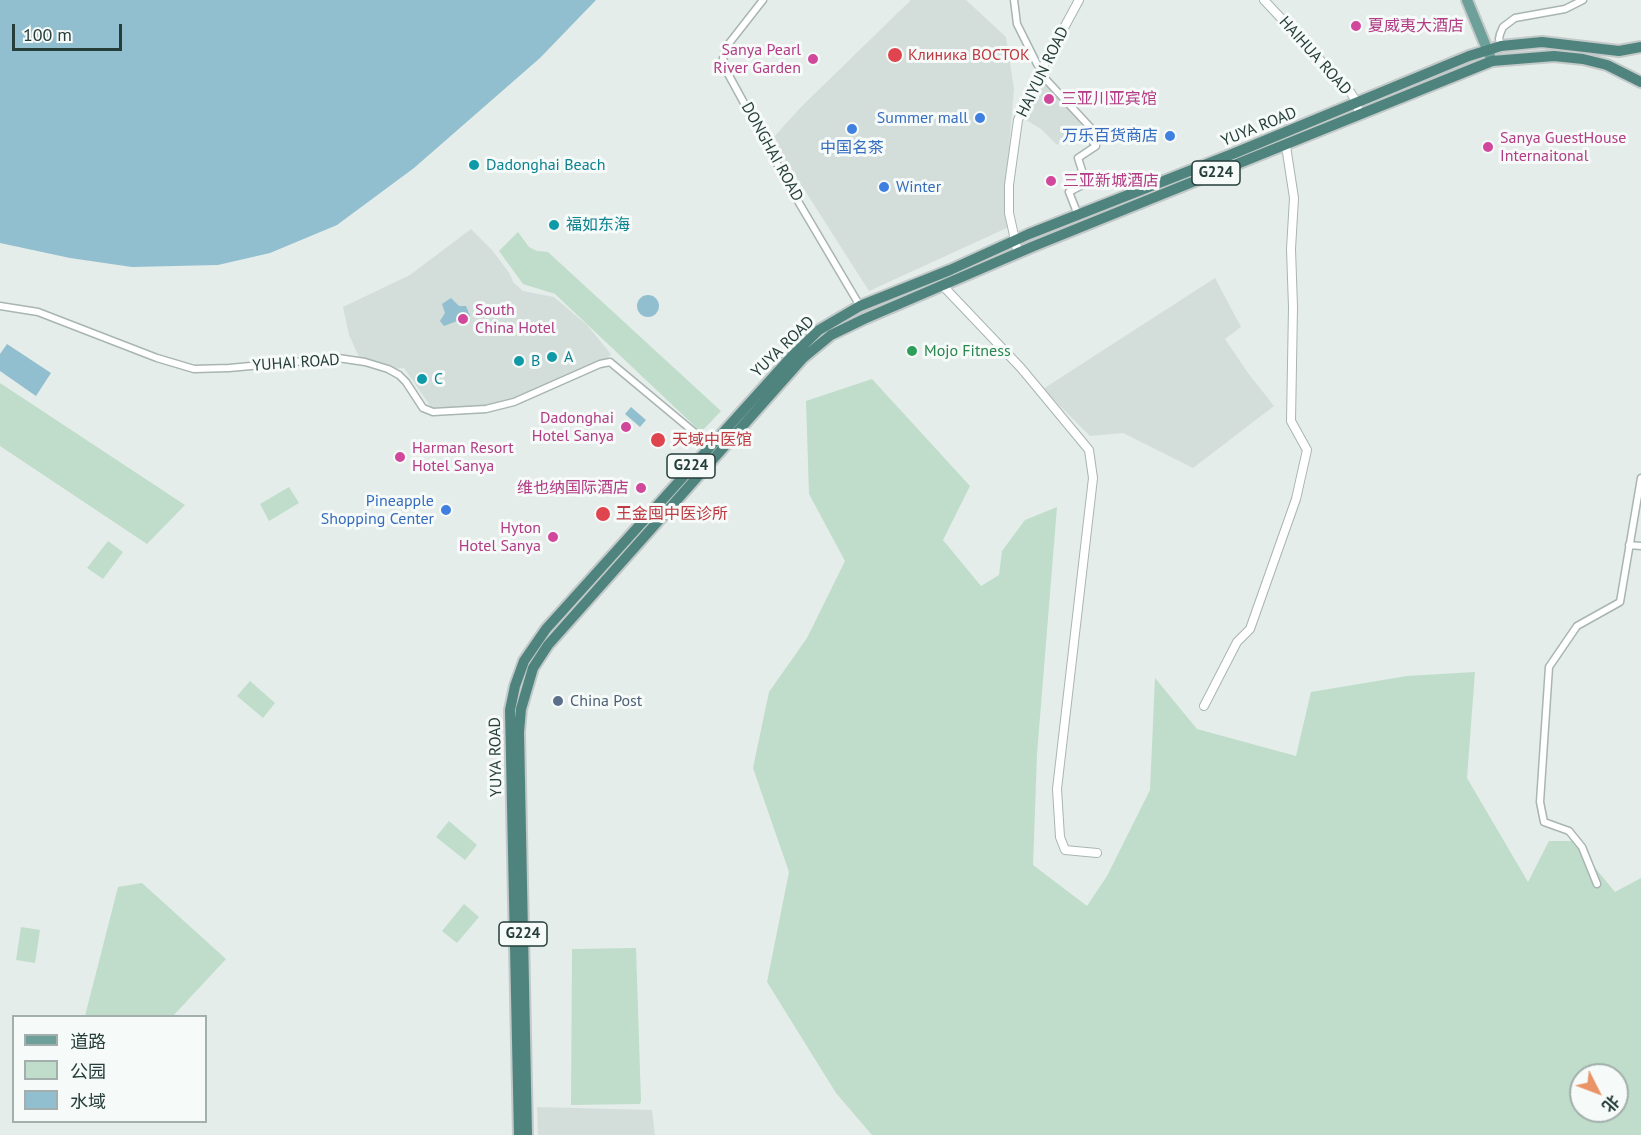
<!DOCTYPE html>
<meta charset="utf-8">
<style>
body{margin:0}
#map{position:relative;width:1641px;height:1135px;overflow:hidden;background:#e5edea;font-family:"PT Sans","Noto Sans SC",sans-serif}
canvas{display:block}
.legend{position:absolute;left:12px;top:1015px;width:195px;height:108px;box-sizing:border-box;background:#f6faf8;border:2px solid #a2afac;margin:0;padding:8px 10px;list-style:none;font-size:18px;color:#253e3a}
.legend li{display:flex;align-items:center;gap:12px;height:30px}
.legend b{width:30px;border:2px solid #a2afac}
.north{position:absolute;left:1569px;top:1063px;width:60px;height:60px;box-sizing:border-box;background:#f6faf8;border:2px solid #a2afac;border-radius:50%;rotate:132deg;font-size:16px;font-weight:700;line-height:24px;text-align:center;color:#253e3a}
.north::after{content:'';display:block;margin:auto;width:21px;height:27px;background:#ea9366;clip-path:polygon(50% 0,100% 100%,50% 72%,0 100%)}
.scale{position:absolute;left:12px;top:24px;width:110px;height:27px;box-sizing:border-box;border:3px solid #253e3a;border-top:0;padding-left:8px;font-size:18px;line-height:21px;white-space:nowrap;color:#253e3a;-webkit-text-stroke:4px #f6faf8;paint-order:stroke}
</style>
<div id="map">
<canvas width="1641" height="1135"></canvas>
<ul class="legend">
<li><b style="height:8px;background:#6ca098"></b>道路</li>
<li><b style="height:16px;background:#bfddca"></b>公园</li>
<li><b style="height:16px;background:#91bfcf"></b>水域</li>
</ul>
<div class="north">北</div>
<div class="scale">100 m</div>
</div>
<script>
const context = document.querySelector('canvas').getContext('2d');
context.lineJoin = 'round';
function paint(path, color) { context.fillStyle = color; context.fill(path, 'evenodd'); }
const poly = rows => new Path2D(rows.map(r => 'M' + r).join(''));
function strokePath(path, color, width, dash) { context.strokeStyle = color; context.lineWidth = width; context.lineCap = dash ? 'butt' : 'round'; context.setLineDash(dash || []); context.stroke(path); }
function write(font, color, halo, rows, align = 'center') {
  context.font = font + ' "PT Sans","Noto Sans SC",sans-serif'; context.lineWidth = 6; context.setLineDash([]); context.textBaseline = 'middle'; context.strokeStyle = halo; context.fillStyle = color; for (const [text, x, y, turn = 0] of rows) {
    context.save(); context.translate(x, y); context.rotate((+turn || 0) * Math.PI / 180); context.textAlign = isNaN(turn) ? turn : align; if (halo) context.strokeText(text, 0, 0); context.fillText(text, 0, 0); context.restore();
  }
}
const built = poly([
 [911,0,966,0,1006,37,1014,89,1004,206,1009,227,869,291,772,139,801,107],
 [1044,79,1083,123,1057,145,1041,129,1026,120],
 [471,229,492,250,510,274,513,282,523,291,554,297,587,325,611,354,605,361,510,401,484,408,433,410,404,368,392,369,359,357,349,335,343,307,410,275],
 [1215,278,1241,327,1225,339,1248,373,1274,406,1193,468,1123,433,1090,436,1043,389],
 [537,1107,652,1110,655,1135,538,1135]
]);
const green = poly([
 [518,232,529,247,537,251,548,252,721,411,701,432,555,294,523,284,499,251],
 [872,379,970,486,943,540,981,586,999,575,1002,551,1025,520,1057,507,1037,754,1033,865,1087,906,1107,876,1150,790,1155,678,1197,729,1296,756,1311,692,1407,676,1475,672,1467,778,1528,882,1549,841,1573,841,1615,892,1641,878,1641,1135,872,1135,836,1093,767,982,789,872,753,768,769,692,807,638,845,561,809,494,806,401],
 [1581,1075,1617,1075,1617,1111,1581,1111],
 [0,383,185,505,147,544,0,446],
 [289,487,299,503,269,521,260,504],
 [108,541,123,552,103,579,87,568],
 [250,681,275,703,263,718,237,696],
 [449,821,477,845,465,860,436,837],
 [142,883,226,959,173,1016,85,1016,118,887],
 [464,904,479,917,457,943,442,931],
 [21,927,40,930,35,963,16,960],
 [636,948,641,1101,640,1104,571,1105,572,949]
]);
const water = poly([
 [0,0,596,0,540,58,414,168,337,225,270,253,218,265,132,267,70,258,0,243],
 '637 306a11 11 0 1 1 22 0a11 11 0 1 1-22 0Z',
 [451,298,459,306,466,306,470,316,444,326,440,321,445,313,442,304],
 [7,344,51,373,36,396,0,371,0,354],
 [631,407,646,420,640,427,625,414]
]);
const minor = poly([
 [763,0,727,46,723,58,726,70,792,191,860,306],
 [1014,0,1017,24,1037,64,1042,69],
 [1501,46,1499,39,1500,34,1503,27,1515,18,1565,9,1583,0],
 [1040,73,1090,127,1085,132,1096,146,1078,158,1086,183,1069,192,1078,215],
 [0,306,38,312,157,358,194,369,229,368,338,358,365,362,388,369,399,375,406,382,423,408,433,412,486,409,514,402,600,364,610,362,712,447],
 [1629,545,1641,546],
 [1597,884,1582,847,1569,831,1544,822,1540,802,1549,667,1577,626,1620,602,1641,478]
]);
const tertiary = poly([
 [1264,0,1351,93,1357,103,1359,115],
 [1018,253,1009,213,1009,185,1018,120,1032,87,1079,0],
 [943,286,1021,368,1089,450,1093,478,1057,789,1060,837,1065,850,1097,853],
 [1204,706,1237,642,1250,629,1296,499,1307,450,1291,421,1293,307,1291,249,1294,198,1286,146]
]);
const primary = poly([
 [1467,0,1492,61]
]);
const trunk = poly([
 [519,1135,510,710,515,686,524,661,546,629,792,356,819,330,860,306,950,270,1029,234,1230,155,1469,56,1501,46,1542,42,1619,51,1641,47],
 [527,1135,519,732,521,709,533,668,548,645,803,358,831,335,864,319,1034,246,1492,61,1554,56,1583,59,1607,65,1641,82]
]);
const markers = [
 [1356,26,6,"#d1479c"],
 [895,55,8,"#e0444e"],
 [813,59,6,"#d1479c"],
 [1049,99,6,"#d1479c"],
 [980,118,6,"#3f7fe0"],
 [852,129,6,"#3f7fe0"],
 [1170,136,6,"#3f7fe0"],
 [1488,147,6,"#d1479c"],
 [474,165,6,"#0f9aa8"],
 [1051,181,6,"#d1479c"],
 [884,187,6,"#3f7fe0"],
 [554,225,6,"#0f9aa8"],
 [463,319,6,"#d1479c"],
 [912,351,6,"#2e9e5b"],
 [552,357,6,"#0f9aa8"],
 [519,361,6,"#0f9aa8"],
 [422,379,6,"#0f9aa8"],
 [626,427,6,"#d1479c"],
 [658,440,8,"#e0444e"],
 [400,457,6,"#d1479c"],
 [641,488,6,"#d1479c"],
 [446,510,6,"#3f7fe0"],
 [603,514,8,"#e0444e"],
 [553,537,6,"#d1479c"],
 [558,701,6,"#5c6f8a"]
];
const shields = [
 [1216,173,48],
 [691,466,48],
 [523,934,48]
];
const shieldNames = [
 ["G224",1216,173],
 ["G224",691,466],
 ["G224",523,934]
];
const hotelNames = [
 ["夏威夷大酒店",1368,26],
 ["Sanya Pearl",801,50,"right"],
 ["River Garden",801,68,"right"],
 ["三亚川亚宾馆",1061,99],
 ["Sanya GuestHouse",1500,138],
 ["Internaitonal",1500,156],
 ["三亚新城酒店",1063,181],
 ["South",475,310],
 ["China Hotel",475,328],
 ["Dadonghai",614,418,"right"],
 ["Hotel Sanya",614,436,"right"],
 ["Harman Resort",412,448],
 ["Hotel Sanya",412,466],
 ["维也纳国际酒店",629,488,"right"],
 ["Hyton",541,528,"right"],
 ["Hotel Sanya",541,546,"right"]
];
const healthNames = [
 ["Клиника ВОСТОК",908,55],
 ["天域中医馆",672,440],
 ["王金囤中医诊所",616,514]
];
const streetNames = [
 ["HAIHUA ROAD",1315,56,48],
 ["HAIYUN ROAD",1043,72,-64],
 ["YUYA ROAD",1259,127,-22],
 ["DONGHAI ROAD",772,152,61],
 ["YUYA ROAD",783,347,-44],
 ["YUHAI ROAD",296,363,-4],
 ["YUYA ROAD",496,757,-91]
];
const shopNames = [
 ["Summer mall",968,118],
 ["万乐百货商店",1158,136],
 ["中国名茶",852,148,"center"],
 ["Winter",896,187,"left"],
 ["Pineapple",434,501],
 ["Shopping Center",434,519]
];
const cultureNames = [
 ["Dadonghai Beach",486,165],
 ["福如东海",566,225],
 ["A",564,357],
 ["B",531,361],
 ["C",434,379]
];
const leisureNames = [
 ["Mojo Fitness",924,351]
];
const serviceNames = [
 ["China Post",570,701]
];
paint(built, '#d3ddda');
paint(green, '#bfddca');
paint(water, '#91bfcf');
strokePath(minor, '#a8b5b2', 9);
strokePath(tertiary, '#a8b5b2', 10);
strokePath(primary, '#c2c9c8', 14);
strokePath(trunk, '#c2c9c8', 14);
strokePath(minor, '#fff', 6);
strokePath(tertiary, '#fff', 8);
strokePath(primary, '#6ca098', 10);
strokePath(trunk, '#4f847e', 10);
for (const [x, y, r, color] of markers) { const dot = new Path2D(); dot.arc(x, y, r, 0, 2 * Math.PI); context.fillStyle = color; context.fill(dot); strokePath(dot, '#f6faf8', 2); }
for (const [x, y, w] of shields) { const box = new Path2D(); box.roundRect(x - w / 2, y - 12, w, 24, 4.5); context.fillStyle = '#f6faf8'; context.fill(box); strokePath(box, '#253e3a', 1.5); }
write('bold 15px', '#253e3a', null, shieldNames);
write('16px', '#b23c85', '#f6faf8', hotelNames, 'left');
write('16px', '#be3a42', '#f6faf8', healthNames, 'left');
write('16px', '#253e3a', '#f6faf8', streetNames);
write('16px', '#366cbe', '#f6faf8', shopNames, 'right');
write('16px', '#0d838f', '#f6faf8', cultureNames, 'left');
write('16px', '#27864d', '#f6faf8', leisureNames, 'left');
write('16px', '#4e5e75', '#f6faf8', serviceNames, 'left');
</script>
